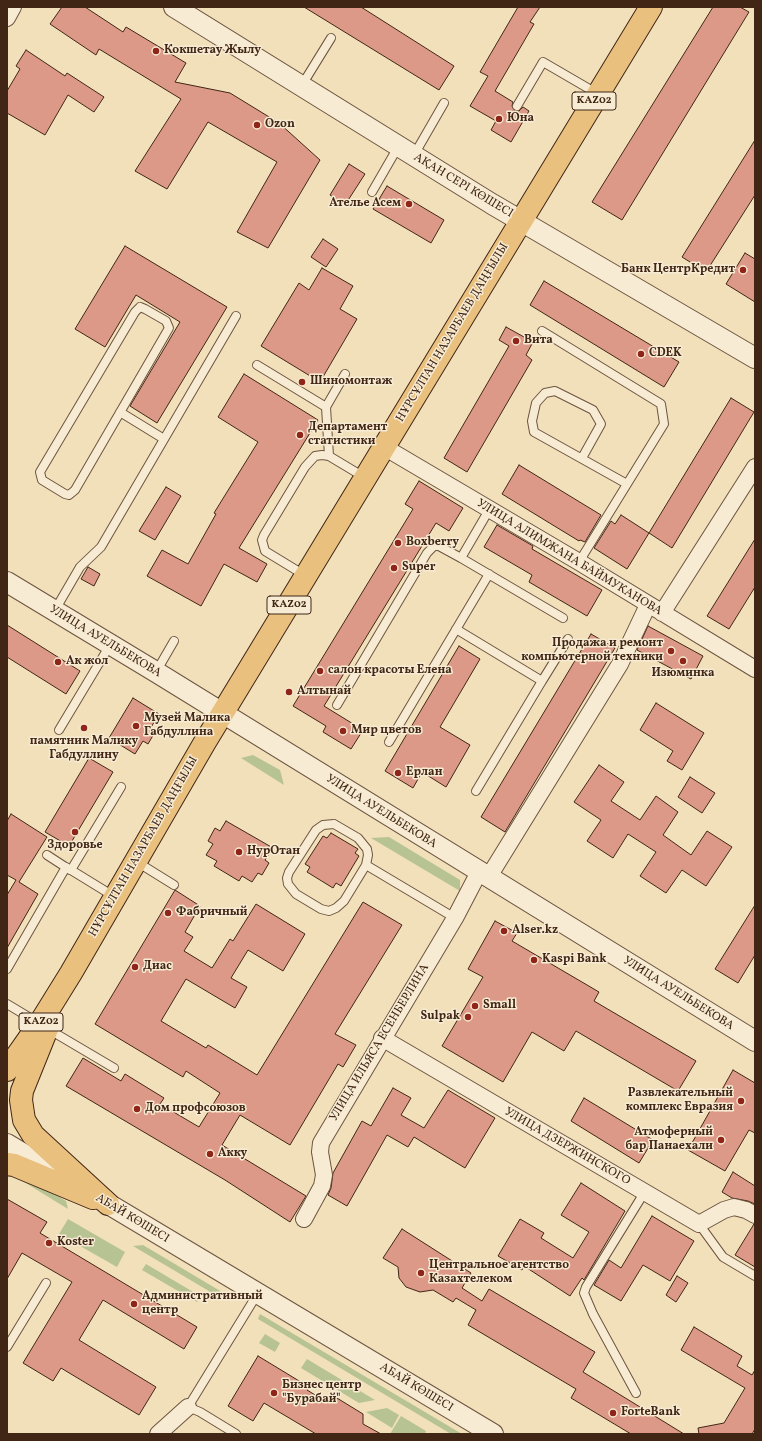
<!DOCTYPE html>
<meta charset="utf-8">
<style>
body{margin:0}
#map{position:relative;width:762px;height:1441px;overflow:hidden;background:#f2e0bb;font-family:Vollkorn,serif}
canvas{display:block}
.frame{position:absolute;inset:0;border:8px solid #412616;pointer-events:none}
</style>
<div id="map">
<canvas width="762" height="1441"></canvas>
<div class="frame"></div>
</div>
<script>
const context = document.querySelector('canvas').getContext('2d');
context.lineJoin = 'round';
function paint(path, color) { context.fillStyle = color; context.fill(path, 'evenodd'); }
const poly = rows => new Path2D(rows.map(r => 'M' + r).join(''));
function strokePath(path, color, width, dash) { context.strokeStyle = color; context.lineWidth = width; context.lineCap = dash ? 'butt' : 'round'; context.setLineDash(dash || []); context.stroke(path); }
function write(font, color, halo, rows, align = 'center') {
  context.font = font + ' Vollkorn,serif'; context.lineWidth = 3; context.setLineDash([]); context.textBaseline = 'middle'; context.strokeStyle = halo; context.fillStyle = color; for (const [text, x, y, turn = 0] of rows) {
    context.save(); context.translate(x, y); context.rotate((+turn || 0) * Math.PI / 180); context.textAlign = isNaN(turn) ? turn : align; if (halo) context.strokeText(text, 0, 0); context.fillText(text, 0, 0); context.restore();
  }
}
const green = poly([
 [253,755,280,770,284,785,241,758],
 [389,837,460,880,460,891,371,838],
 [11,1174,24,1176,66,1201,68,1209],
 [68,1219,125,1252,117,1267,59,1234],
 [143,1245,227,1295,224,1300,133,1246],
 [146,1264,200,1296,197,1302,142,1270],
 [260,1314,462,1434,451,1434,258,1319],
 [265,1334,280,1343,275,1352,259,1343],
 [307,1359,375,1400,359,1403,301,1368],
 [387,1408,399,1415,392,1428,366,1412],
 [401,1416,426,1431,425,1434,390,1434]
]);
const building = poly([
 [62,7,85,7,123,32,126,27,186,63,175,82,230,93,279,123,320,160,268,248,237,232,277,162,208,122,167,189,135,171,181,99,99,49,96,55,50,24,62,7],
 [304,7,361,7,454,66,439,90,304,7],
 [518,7,540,7,530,22,534,24,495,91,513,102,512,106,515,111,519,111,523,107,529,111,511,142,491,130,496,121,470,106,488,76,480,72,518,7],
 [713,7,740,7,749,12,622,220,592,202,713,7],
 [26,50,65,76,67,73,104,97,94,112,68,95,45,135,7,113,7,91,20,69,16,66,26,50],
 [755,140,755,195,706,272,682,257,755,140],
 [349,164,365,174,345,205,330,195,349,164],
 [387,186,444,220,431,243,373,209,387,186],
 [323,239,338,249,326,267,311,257,323,239],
 [125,246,227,307,157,423,130,406,180,322,136,295,105,347,75,329,125,246],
 [745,253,755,259,755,302,726,284,745,253],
 [322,268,353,286,340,309,357,319,320,382,261,346,299,283,309,290,322,268],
 [544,281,679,362,664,387,530,305,544,281],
 [506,327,533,342,526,355,532,360,467,472,444,458,509,346,499,340,506,327],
 [244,374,318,420,239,548,267,564,257,582,224,564,201,606,147,576,162,550,188,564,216,514,214,513,258,442,218,417,244,374],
 [731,398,754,412,672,548,649,533,731,398],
 [519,465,601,515,585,542,580,540,579,541,502,494,519,465],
 [419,481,463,508,449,531,436,523,324,706,363,730,351,749,323,732,326,726,293,706,413,509,405,504,419,481],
 [166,487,181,496,155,540,139,531,166,487],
 [621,515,649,533,627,569,594,548,611,521,615,524,621,515],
 [497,525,533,546,532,549,602,590,587,616,529,582,532,575,484,547,497,525],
 [755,539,755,587,729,629,707,616,755,539],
 [88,567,100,574,94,586,81,579,88,567],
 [7,625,80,671,66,694,7,657,7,625],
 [648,626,703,656,691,679,637,650,648,626],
 [591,634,615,648,505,832,481,817,591,634],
 [459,646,480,659,440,727,470,745,446,787,422,772,413,788,385,771,459,646],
 [133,698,159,714,150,729,155,732,148,744,143,741,135,754,109,738,133,698],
 [656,703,704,733,682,770,667,761,673,751,640,730,656,703],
 [89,758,113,772,69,846,45,832,89,758],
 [599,765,624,782,611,801,640,820,656,796,678,812,663,835,691,855,707,831,732,847,706,886,682,870,666,893,640,876,656,852,628,834,613,858,587,841,601,820,574,802,599,765],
 [690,777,715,793,702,813,678,797,690,777],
 [11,814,47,837,19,882,38,894,7,948,7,895,16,880,7,875,7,821,11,814],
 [226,821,273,848,265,860,269,863,262,875,258,873,252,882,242,876,239,881,214,866,217,861,206,855,213,844,208,841,215,828,220,831,226,821],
 [331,833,358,849,355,853,359,856,341,886,336,883,333,888,307,872,310,867,305,864,323,836,327,838,331,833],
 [175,890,200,906,185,932,193,937,184,951,212,968,230,939,233,941,256,904,305,934,283,971,248,950,231,978,247,987,235,1008,186,979,161,1021,206,1048,208,1045,257,1075,363,902,402,925,335,1034,356,1045,343,1067,338,1064,290,1145,240,1115,222,1145,306,1196,290,1222,225,1180,66,1086,83,1058,121,1081,125,1074,164,1098,160,1104,199,1127,220,1093,186,1071,183,1077,95,1024,175,890],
 [755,905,755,955,738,983,715,969,755,905],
 [495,921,517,933,512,941,599,992,594,1001,696,1061,678,1091,576,1031,564,1051,532,1032,503,1082,442,1046,483,977,468,969,495,921],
 [733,1070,755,1083,755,1133,749,1130,725,1171,688,1150,733,1070],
 [393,1088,411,1098,401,1115,424,1128,448,1090,495,1118,465,1168,414,1137,408,1147,387,1135,347,1206,328,1195,331,1188,333,1173,362,1121,371,1126,393,1088],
 [584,1098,653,1140,639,1163,571,1121,584,1098],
 [733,1172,755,1186,755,1204,748,1201,732,1198,722,1192,733,1172],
 [581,1183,625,1211,584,1280,582,1278,570,1296,524,1266,522,1270,498,1256,520,1219,544,1233,541,1238,573,1258,589,1232,561,1215,581,1183],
 [7,1199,47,1222,40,1233,197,1327,184,1349,103,1300,79,1340,156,1387,139,1415,61,1368,53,1381,23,1363,72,1282,22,1253,7,1279,7,1199],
 [652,1216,694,1241,670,1281,643,1265,621,1301,594,1285,609,1260,621,1268,652,1216],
 [754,1224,755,1224,755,1267,735,1255,754,1224],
 [402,1229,471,1273,462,1288,482,1301,489,1289,595,1352,583,1372,684,1434,631,1434,571,1398,576,1389,468,1325,476,1310,456,1298,453,1302,433,1290,420,1292,406,1287,399,1278,398,1267,383,1258,402,1229],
 [677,1276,688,1283,676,1302,666,1295,677,1276],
 [694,1327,742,1356,737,1366,752,1375,755,1370,755,1429,752,1434,699,1434,698,1428,724,1423,745,1388,681,1350,694,1327],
 [258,1356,309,1387,307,1390,325,1401,332,1395,363,1414,363,1424,381,1434,316,1434,264,1403,253,1421,228,1406,258,1356]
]);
const service = poly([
 [302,85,331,38],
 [517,106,543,62,598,94],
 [414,155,444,103],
 [372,192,398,147],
 [140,307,145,309,166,321,169,328,75,490,69,495,65,494,42,480,40,472,135,312,140,307],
 [542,331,661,404,664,424,579,562],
 [257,365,326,407],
 [120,412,164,439],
 [329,456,326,407,345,374],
 [582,458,601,424,593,410,555,391,545,393,536,403,532,421,534,432,627,484],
 [461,558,563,618],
 [306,576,265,551,262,540,264,535,305,467,315,456,322,455,329,456,364,477],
 [55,610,80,567,101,547,236,316],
 [456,629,542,681,476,791],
 [156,672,174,641],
 [542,681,568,639],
 [337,705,427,553,434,546,439,546,461,558,489,510],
 [59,730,110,645],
 [389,742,489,574],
 [334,824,358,838,367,849,368,855,366,865,344,901,336,908,329,911,321,909,296,894,288,884,287,878,289,872,316,830,323,825,334,824],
 [47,855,70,870],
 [137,862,174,885],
 [366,865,455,918],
 [115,897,71,870,121,787],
 [7,969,66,867],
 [7,1004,32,1019],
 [48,1029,114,1068],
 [699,1224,723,1257,755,1276],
 [7,1347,46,1283],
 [636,1393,593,1314,584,1293,586,1287,644,1193],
 [236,1434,200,1412,188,1407,258,1293]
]);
const minor = poly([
 [7,18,13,7],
 [384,447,579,562,755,669],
 [662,613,755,467],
 [488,878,620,664,648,605],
 [382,1038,699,1224,724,1210,734,1207,746,1210,755,1215],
 [304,1219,322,1186,324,1175,320,1152,321,1143,455,918,479,872],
 [158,1434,188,1407]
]);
const tertiary = poly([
 [174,7,492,204,755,358],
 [7,582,156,672,755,1041],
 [7,1144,66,1179],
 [95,1196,493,1434]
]);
const trunk = poly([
 [47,1029,22,1091,21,1100,24,1120,33,1135,108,1204],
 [7,1070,40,1023,71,973,205,742,651,7],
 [7,1164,14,1165,93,1198]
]);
const markers = [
 [156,51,4,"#8f2418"],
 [499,119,4,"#8f2418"],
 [257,125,4,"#8f2418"],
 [409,204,4,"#8f2418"],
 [743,270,4,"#8f2418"],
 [516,341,4,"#8f2418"],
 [641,354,4,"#8f2418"],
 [302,382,4,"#8f2418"],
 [300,435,4,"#8f2418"],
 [398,543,4,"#8f2418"],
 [394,568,4,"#8f2418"],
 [671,651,4,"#8f2418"],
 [683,661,4,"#8f2418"],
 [58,662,4,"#8f2418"],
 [320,671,4,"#8f2418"],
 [289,692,4,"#8f2418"],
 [136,726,4,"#8f2418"],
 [84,728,4,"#8f2418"],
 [343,731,4,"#8f2418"],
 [398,773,4,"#8f2418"],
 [75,832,4,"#8f2418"],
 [239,852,4,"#8f2418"],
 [168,913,4,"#8f2418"],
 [504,931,4,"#8f2418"],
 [534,960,4,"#8f2418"],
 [135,967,4,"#8f2418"],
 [475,1006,4,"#8f2418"],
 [468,1017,4,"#8f2418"],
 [741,1101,4,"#8f2418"],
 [137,1109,4,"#8f2418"],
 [721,1140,4,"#8f2418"],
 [210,1154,4,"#8f2418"],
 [49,1243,4,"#8f2418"],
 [421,1273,4,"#8f2418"],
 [134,1304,4,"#8f2418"],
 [274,1393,4,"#8f2418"],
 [613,1413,4,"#8f2418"]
];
const shields = [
 [594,101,44],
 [289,605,44],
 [41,1022,44]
];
const shieldNames = [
 ["KАZ02",594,101],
 ["KАZ02",289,605],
 ["KАZ02",41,1022]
];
const poiNames = [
 ["Кокшетау Жылу",164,51],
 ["Юна",507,119],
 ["Ozon",265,125],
 ["Ателье Асем",401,204,"right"],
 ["Банк ЦентрКредит",735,270,"right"],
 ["Вита",524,341],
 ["CDEK",649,354],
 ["Шиномонтаж",310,382],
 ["Департамент",308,428],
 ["статистики",308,442],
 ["Boxberry",406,543],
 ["Super",402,568],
 ["Продажа и ремонт",663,644,"right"],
 ["компьютерной техники",663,658,"right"],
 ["Ак жол",66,662],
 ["салон красоты Елена",328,671],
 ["Изюминка",683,674,"center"],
 ["Алтынай",297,692],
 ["Музей Малика",144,719],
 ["Габдуллина",144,733],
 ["Мир цветов",351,731],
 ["памятник Малику",84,742,"center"],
 ["Габдуллину",84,756,"center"],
 ["Ерлан",406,773],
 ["Здоровье",75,846,"center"],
 ["НурОтан",247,852],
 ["Фабричный",176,913],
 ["Alser.kz",512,931],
 ["Kaspi Bank",542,960],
 ["Диас",143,967],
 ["Small",483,1006],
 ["Sulpak",460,1017,"right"],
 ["Развлекательный",733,1094,"right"],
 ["комплекс Евразия",733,1108,"right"],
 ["Дом профсоюзов",145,1109],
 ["Атмоферный",713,1133,"right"],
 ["бар Панаехали",713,1147,"right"],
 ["Акку",218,1154],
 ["Koster",57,1243],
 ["Центральное агентство",429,1266],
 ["Казахтелеком",429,1280],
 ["Административный",142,1297],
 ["центр",142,1311],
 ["Бизнес центр",282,1386],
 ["\"Бурабай\"",282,1400],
 ["ForteBank",621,1413]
];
const streetNames = [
 ["АҚАН СЕРІ КӨШЕСІ",463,186,31],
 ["НҰРСҰЛТАН НАЗАРБАЕВ ДАҢҒЫЛЫ",453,333,-59],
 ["УЛИЦА АЛИМЖАНА БАЙМУКАНОВА",569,558,31],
 ["УЛИЦА АУЕЛЬБЕКОВА",105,642,31],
 ["УЛИЦА АУЕЛЬБЕКОВА",381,812,32],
 ["НҰРСҰЛТАН НАЗАРБАЕВ ДАҢҒЫЛЫ",144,847,-60],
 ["УЛИЦА АУЕЛЬБЕКОВА",678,994,32],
 ["УЛИЦА ИЛЬЯСА ЕСЕНБЕРЛИНА",380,1043,-59],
 ["УЛИЦА ДЗЕРЖИНСКОГО",567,1147,30],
 ["АБАЙ КӨШЕСІ",132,1219,31],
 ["АБАЙ КӨШЕСІ",416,1388,31]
];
paint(green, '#b7c393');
paint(building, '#dc9987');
strokePath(building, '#412616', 1);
strokePath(service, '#6d543f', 10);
strokePath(minor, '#6d543f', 18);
strokePath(tertiary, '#6d543f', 22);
strokePath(trunk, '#412616', 24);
strokePath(service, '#f7ebd3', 8);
strokePath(minor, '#f7ebd3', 16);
strokePath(tertiary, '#f7ebd3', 20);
strokePath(trunk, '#e9c07e', 22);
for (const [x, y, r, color] of markers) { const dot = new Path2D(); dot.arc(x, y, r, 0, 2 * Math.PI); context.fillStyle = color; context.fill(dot); strokePath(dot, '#f7ebd3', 1.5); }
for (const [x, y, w] of shields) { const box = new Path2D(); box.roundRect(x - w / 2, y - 9, w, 18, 3); context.fillStyle = '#f7ebd3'; context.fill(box); strokePath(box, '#412616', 1); }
write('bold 11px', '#412616', null, shieldNames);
write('bold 12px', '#412616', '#f7ebd3', poiNames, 'left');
write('12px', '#412616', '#f7ebd3', streetNames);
</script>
